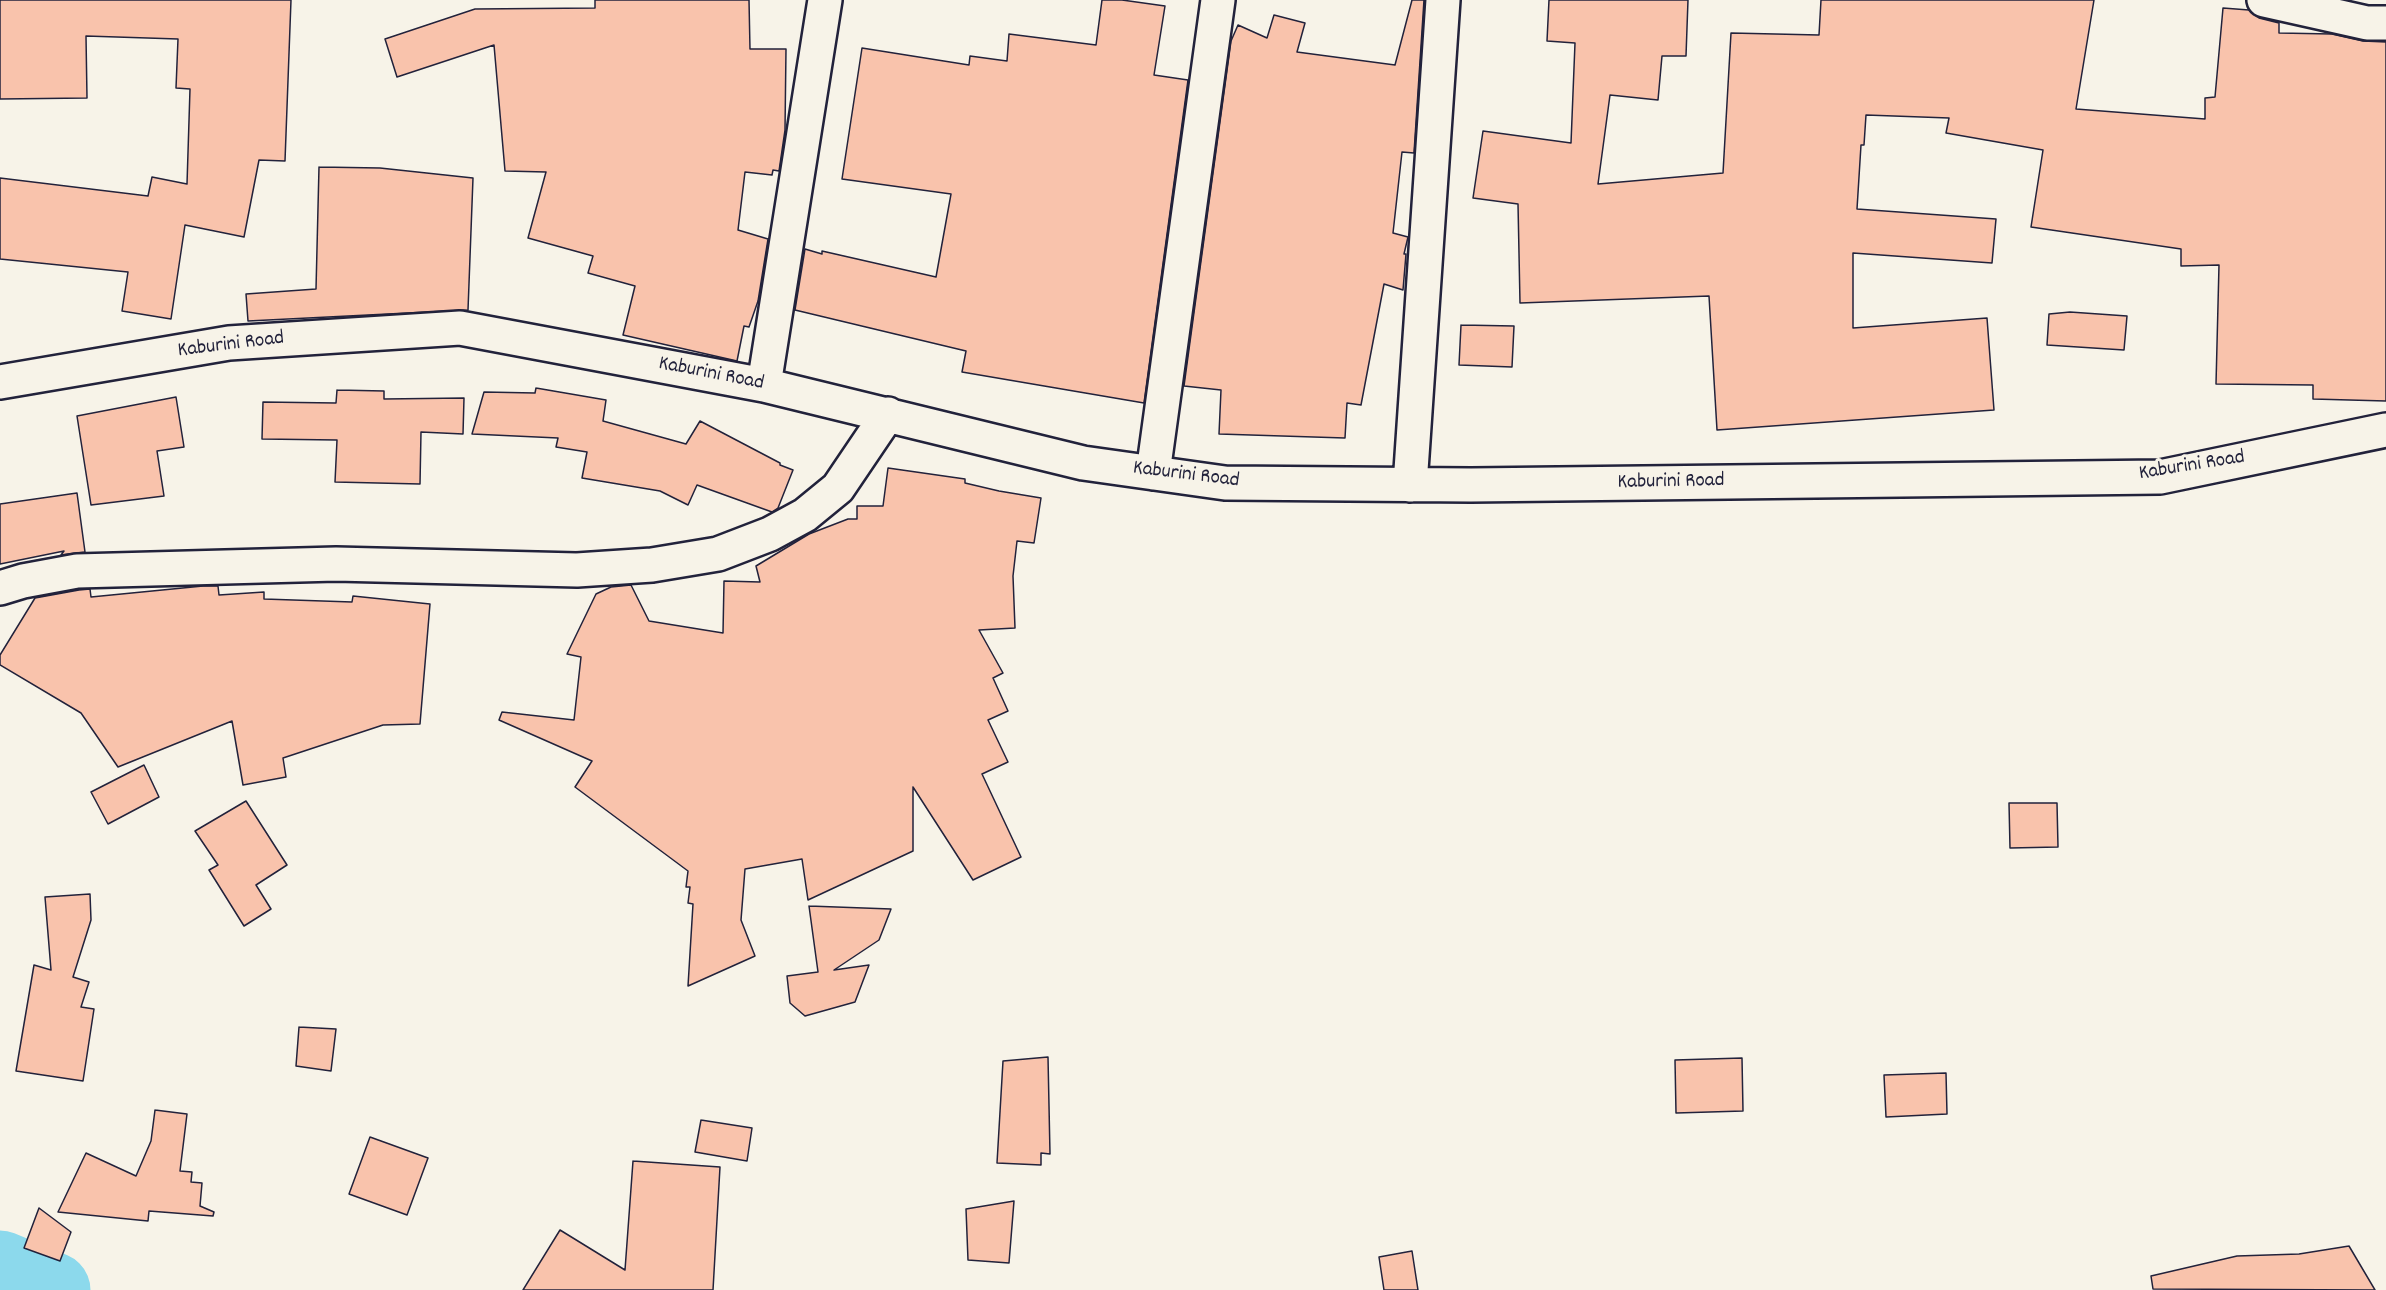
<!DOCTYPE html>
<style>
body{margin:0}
canvas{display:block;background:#f7f3e8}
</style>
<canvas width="2386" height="1290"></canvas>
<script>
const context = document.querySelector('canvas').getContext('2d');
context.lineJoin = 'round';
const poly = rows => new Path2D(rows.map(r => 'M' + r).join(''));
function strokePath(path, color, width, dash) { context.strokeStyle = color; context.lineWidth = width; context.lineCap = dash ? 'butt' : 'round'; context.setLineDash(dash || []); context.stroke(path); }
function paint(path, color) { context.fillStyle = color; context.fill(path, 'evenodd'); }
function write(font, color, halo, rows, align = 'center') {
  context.font = font + ' Dekko,sans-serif'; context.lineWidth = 6; context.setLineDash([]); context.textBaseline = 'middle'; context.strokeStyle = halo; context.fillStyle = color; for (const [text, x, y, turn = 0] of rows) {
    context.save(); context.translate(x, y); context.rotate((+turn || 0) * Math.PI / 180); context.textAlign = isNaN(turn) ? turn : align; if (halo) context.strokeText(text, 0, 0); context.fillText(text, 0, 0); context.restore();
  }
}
const river = poly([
 [0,1268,53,1290]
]);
const building = poly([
 [0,0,291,0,285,161,259,160,244,237,185,225,171,319,122,311,128,272,0,259,0,178,148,196,152,177,187,184,190,89,176,88,178,39,86,36,87,98,0,99,0,0],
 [595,0,749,0,750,49,786,49,785,130,779,171,773,170,772,175,745,172,738,230,768,239,758,301,749,327,744,326,737,361,623,335,635,286,588,273,593,256,528,238,546,172,505,171,494,45,397,77,385,39,475,9,595,8,595,0],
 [1102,0,1122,0,1165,6,1154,75,1188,80,1144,403,962,372,966,351,795,310,805,249,822,254,822,251,936,277,951,194,842,179,862,48,969,65,970,56,1007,61,1009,34,1096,45,1102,0],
 [1412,0,1424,0,1414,153,1402,152,1393,233,1408,237,1404,254,1406,254,1403,290,1384,284,1361,405,1347,403,1345,438,1219,434,1221,390,1184,386,1231,41,1238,25,1267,38,1274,15,1305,23,1297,52,1395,65,1412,0],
 [1549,0,1688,0,1686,56,1662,56,1658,100,1610,95,1598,184,1723,173,1731,33,1819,35,1821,0,2094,0,2076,109,2205,119,2205,98,2215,97,2223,8,2249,10,2259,18,2279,23,2279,33,2332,34,2363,41,2386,42,2386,401,2313,399,2313,385,2216,384,2219,265,2181,266,2181,249,2031,227,2043,150,1946,133,1949,118,1866,115,1864,145,1861,145,1857,209,1996,219,1992,263,1853,253,1853,328,1987,318,1994,410,1717,430,1709,296,1520,303,1518,204,1473,198,1483,131,1571,143,1575,43,1547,41,1549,0],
 [319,167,380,168,473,178,468,310,248,321,246,294,316,289,319,167],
 [2070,312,2127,316,2124,350,2047,345,2049,314,2070,312],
 [1461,325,1514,326,1512,367,1459,365,1461,325],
 [536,388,606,400,603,421,686,444,700,421,780,463,780,465,793,470,778,508,772,512,697,485,688,505,660,491,582,478,587,452,556,447,558,438,472,434,484,392,535,393,536,388],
 [337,390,384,391,384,399,464,398,463,434,421,432,420,484,335,482,337,440,262,439,263,402,336,403,337,390],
 [176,397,184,447,157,451,164,496,91,505,77,416,176,397],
 [888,468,965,479,965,483,999,491,1041,498,1034,543,1017,541,1013,576,1015,628,979,630,1003,673,993,678,1008,711,988,720,1008,762,982,774,1021,857,973,880,913,787,913,851,808,900,802,859,745,869,741,920,755,956,688,986,693,904,688,903,690,887,686,887,688,871,575,787,592,761,499,720,502,712,574,720,581,657,567,654,596,594,611,587,631,585,649,621,723,633,724,581,760,582,756,566,809,534,848,519,857,519,857,506,883,506,888,468],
 [77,493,85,552,61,555,64,551,0,564,0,504,77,493],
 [203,586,218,586,219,595,264,592,264,599,352,602,353,596,430,604,420,724,383,725,283,758,286,777,243,785,232,721,118,767,81,713,0,665,0,655,35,598,79,590,90,589,91,597,203,586],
 [144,765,159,797,108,824,91,792,144,765],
 [246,801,287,865,256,885,271,909,244,926,209,870,218,865,195,831,246,801],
 [2009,803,2057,803,2058,847,2010,848,2009,803],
 [90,894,91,920,73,977,89,982,81,1007,94,1009,83,1081,16,1071,34,965,51,970,45,897,90,894],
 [809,906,891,909,879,940,834,970,869,965,855,1002,805,1016,790,1003,787,976,818,972,809,906],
 [299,1027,336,1029,331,1071,296,1066,299,1027],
 [1048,1057,1050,1154,1041,1153,1041,1165,997,1163,1003,1061,1048,1057],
 [1742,1058,1743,1111,1676,1113,1675,1060,1742,1058],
 [1946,1073,1947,1114,1886,1117,1884,1075,1946,1073],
 [155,1110,187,1114,180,1171,192,1172,191,1182,202,1183,200,1206,214,1212,213,1216,149,1211,148,1221,58,1212,86,1153,136,1176,151,1141,155,1110],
 [701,1120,752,1128,747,1161,695,1152,701,1120],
 [370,1137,428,1158,407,1215,349,1194,370,1137],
 [633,1161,720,1167,713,1290,523,1290,560,1230,625,1270,633,1161],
 [1014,1201,1009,1263,968,1260,966,1209,1014,1201],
 [39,1208,71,1232,60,1261,24,1248,39,1208],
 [2349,1246,2375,1290,2153,1289,2151,1276,2237,1256,2299,1254,2349,1246],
 [1412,1251,1418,1290,1384,1290,1379,1257,1412,1251]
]);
const minor = poly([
 [2264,0,2367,23,2386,23],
 [0,382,229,343,460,328,764,385,1083,463,1225,483,1471,485,2160,477,2386,430],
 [764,385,825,0],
 [1153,473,1218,0],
 [1410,485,1443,0],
 [0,588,23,581,77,571,336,564,577,570,652,565,718,554,770,534,805,515,838,488,888,414]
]);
const streetNames = [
 ["Kaburini Road",231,346,-7],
 ["Kaburini Road",711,375,11],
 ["Kaburini Road",2192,467,-9],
 ["Kaburini Road",1186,476,7],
 ["Kaburini Road",1671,483,-1]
];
strokePath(river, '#8cd9ec', 75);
paint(building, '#f9c3ac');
strokePath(building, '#22223b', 1.5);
strokePath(minor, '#22223b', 38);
strokePath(minor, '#f7f3e8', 33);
write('21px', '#22223b', '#f7f3e8', streetNames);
</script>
